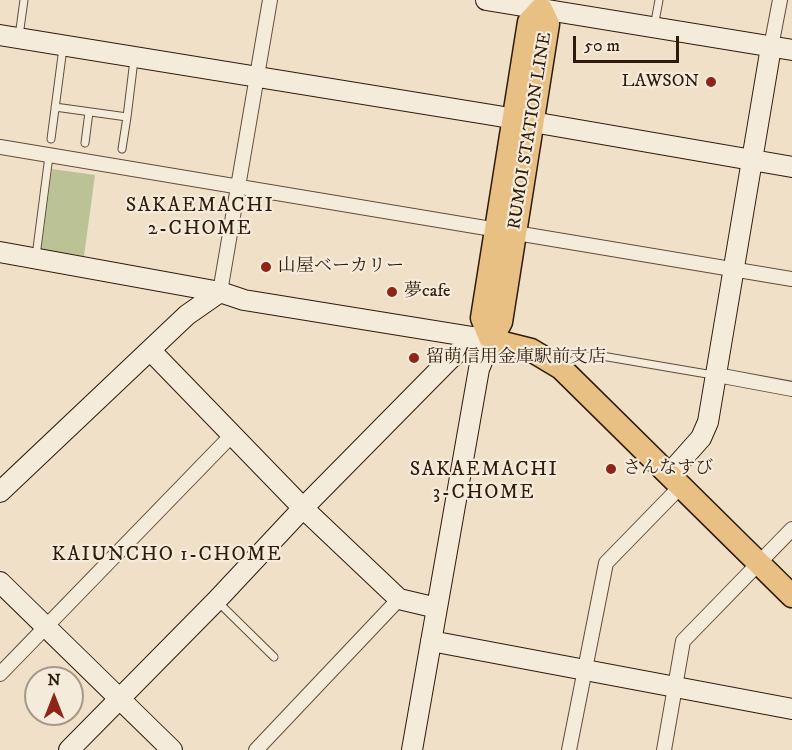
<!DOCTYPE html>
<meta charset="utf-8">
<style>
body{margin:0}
#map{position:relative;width:792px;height:750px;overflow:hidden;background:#f0e0c7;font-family:"IM FELL DW Pica",serif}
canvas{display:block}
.north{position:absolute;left:24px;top:666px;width:60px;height:60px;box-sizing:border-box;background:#f5ebdb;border:2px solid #a69888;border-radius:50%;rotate:0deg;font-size:16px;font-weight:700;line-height:24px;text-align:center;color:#2f1b0b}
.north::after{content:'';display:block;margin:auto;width:21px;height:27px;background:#8f2418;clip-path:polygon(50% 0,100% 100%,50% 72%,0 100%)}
.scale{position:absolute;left:573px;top:36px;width:106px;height:27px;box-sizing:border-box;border:3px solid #2f1b0b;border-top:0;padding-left:8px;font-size:18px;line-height:21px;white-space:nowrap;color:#2f1b0b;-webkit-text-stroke:4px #f5ebdb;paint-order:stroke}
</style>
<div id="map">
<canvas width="792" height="750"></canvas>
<div class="north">N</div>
<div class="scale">50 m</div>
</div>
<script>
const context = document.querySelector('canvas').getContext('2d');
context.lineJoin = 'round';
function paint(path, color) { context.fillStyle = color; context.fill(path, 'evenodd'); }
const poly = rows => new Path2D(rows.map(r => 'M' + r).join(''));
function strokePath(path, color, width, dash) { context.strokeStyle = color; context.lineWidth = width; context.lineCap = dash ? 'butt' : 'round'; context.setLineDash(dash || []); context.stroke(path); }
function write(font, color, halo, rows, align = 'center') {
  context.font = font + ' "IM FELL DW Pica","Noto Serif JP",serif'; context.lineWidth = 4.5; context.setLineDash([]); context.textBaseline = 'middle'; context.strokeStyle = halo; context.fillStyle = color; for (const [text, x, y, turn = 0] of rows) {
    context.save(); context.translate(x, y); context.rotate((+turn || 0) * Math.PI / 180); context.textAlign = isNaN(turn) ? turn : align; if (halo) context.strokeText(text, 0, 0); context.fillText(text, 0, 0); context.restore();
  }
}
const green = poly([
 [52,169,95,175,84,256,41,250]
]);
const lane = poly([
 [654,27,659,0],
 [19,36,24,0],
 [55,107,127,117,134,60],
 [51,139,63,48],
 [85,143,89,112],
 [122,149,127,117],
 [36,256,49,156],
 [563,367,577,358,596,355,713,375],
 [218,602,274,657]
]);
const street = poly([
 [771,47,780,0],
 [0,147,792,279],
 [220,292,270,0],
 [717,375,792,389],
 [0,674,231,436],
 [256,750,399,599],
 [569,750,606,563,681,486],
 [664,750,683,641,792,529]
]);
const secondary = poly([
 [486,0,792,50],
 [0,35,492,115,792,167],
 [0,252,220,292,244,300,491,340,479,369,412,750],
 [150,350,303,508,399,599,437,608],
 [669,474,701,438,708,422,771,47],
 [0,492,187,315,220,292],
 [0,582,172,750],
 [431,641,792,709],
 [69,750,216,601,303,508,449,360,476,337]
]);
const primary = poly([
 [541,9,548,24,501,322,491,340,482,318,529,22,541,9],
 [491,340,531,350,561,368,792,596]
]);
const markers = [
 [711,82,6,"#8f2418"],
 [266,267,6,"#8f2418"],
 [392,292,6,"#8f2418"],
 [414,358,6,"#8f2418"],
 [611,469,6,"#8f2418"]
];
const poiNames = [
 ["LAWSON",699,82,"right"],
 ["山屋ベーカリー",278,267],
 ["夢cafe",404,292],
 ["留萌信用金庫駅前支店",426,358],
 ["さんなすび",623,469]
];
const streetNames = [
 ["RUMOI STATION LINE",531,131,-81]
];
const neighbourhoodNames = [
 ["SAKAEMACHI",200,207],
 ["2-CHOME",200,230],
 ["SAKAEMACHI",484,471],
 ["3-CHOME",484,494],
 ["KAIUNCHO 1-CHOME",167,556]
];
paint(green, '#bac296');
strokePath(lane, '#5f4c3a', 9);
strokePath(street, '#5f4c3a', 16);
strokePath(secondary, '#2f1b0b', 22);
strokePath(primary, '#2f1b0b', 25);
strokePath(lane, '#f5ebdb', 7);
strokePath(street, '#f5ebdb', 14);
strokePath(secondary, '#f5ebdb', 20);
strokePath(primary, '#e8c084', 22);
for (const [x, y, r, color] of markers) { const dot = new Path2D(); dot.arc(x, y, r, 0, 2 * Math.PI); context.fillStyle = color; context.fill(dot); strokePath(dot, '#f5ebdb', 2); }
write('18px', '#2f1b0b', '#f5ebdb', poiNames, 'left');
write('18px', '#2f1b0b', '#f5ebdb', streetNames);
context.letterSpacing = '1.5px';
write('20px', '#2f1b0b', '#f5ebdb', neighbourhoodNames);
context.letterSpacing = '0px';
</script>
